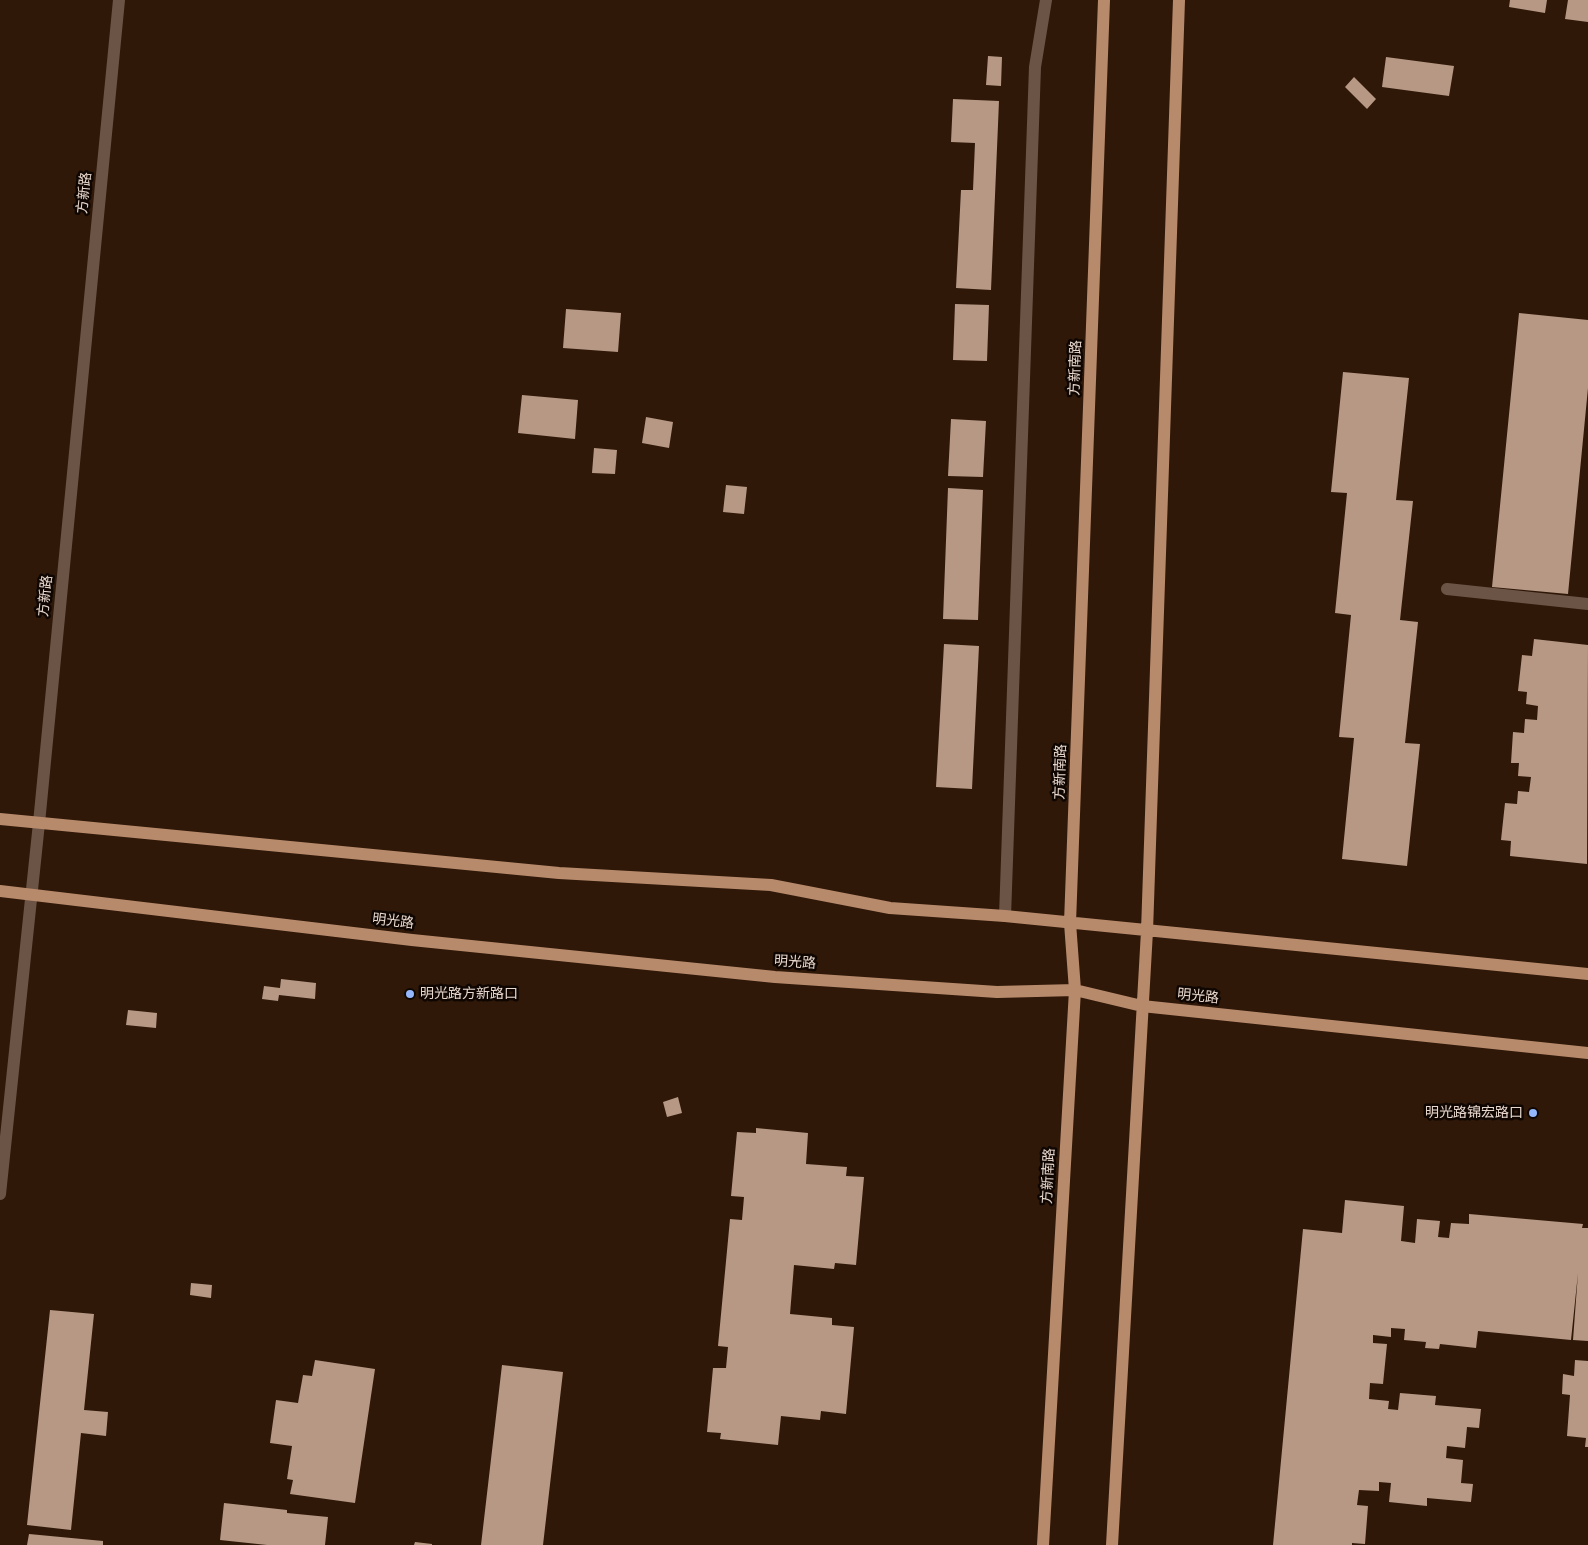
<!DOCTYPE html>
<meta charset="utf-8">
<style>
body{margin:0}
canvas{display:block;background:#2f1808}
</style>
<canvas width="1588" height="1545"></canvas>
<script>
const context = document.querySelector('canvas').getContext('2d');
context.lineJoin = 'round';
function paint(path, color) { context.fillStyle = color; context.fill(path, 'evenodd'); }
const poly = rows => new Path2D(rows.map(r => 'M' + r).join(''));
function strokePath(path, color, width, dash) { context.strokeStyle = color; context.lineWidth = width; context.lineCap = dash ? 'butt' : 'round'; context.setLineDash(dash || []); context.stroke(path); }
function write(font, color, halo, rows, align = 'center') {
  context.font = font + ' Roboto,"Noto Sans SC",sans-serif'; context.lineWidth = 5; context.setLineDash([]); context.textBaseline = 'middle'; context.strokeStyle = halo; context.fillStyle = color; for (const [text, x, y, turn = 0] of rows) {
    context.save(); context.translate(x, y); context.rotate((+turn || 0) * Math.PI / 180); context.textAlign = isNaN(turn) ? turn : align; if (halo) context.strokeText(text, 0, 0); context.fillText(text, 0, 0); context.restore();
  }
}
const building = poly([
 [1510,0,1547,0,1545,13,1509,7],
 [1568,0,1588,0,1588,22,1565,19],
 [988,56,1002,57,1001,86,986,85],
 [1386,57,1454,66,1449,96,1382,87],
 [1354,77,1376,99,1367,109,1345,87],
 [953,99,999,101,991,290,956,288,961,190,973,190,975,143,951,142],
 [955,304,989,305,987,361,953,360],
 [566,309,621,313,618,352,563,348],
 [1519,313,1588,320,1588,388,1568,594,1492,587],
 [1343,372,1409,378,1396,500,1413,501,1400,620,1418,622,1405,743,1420,744,1407,866,1342,859,1354,738,1339,737,1351,615,1335,613,1347,493,1331,492],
 [522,395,578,400,575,439,518,433],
 [646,417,673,422,669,448,642,443],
 [951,419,986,421,983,477,948,476],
 [594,448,617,450,615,474,592,473],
 [726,485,747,487,744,514,723,512],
 [948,488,983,490,978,620,943,619],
 [1534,639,1588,645,1587,864,1510,856,1511,841,1501,840,1505,803,1517,804,1518,791,1529,792,1531,777,1518,776,1519,763,1511,763,1513,732,1524,733,1525,719,1537,720,1538,706,1526,704,1527,692,1518,691,1522,655,1532,656],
 [944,644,979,646,972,789,936,787],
 [281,979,316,983,315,999,279,995,278,1001,262,999,264,986,280,988],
 [128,1010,157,1013,156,1028,126,1025],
 [678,1097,682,1113,667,1117,663,1102],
 [756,1128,808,1133,806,1164,847,1167,846,1176,864,1177,856,1265,835,1263,834,1269,794,1265,790,1314,832,1318,832,1325,854,1327,846,1414,821,1411,820,1420,781,1416,778,1445,720,1439,721,1433,707,1432,713,1368,726,1368,728,1347,718,1346,730,1219,742,1220,744,1197,731,1196,737,1132,756,1133],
 [1345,1200,1404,1206,1401,1241,1415,1243,1417,1219,1440,1221,1438,1237,1449,1238,1451,1223,1469,1224,1469,1214,1583,1224,1582,1228,1588,1228,1588,1341,1573,1340,1578,1273,1571,1340,1478,1331,1476,1348,1440,1344,1439,1349,1425,1348,1426,1342,1404,1340,1405,1329,1391,1328,1391,1337,1373,1335,1373,1343,1387,1344,1383,1384,1370,1383,1369,1399,1389,1401,1388,1409,1398,1410,1400,1393,1436,1396,1435,1405,1481,1409,1479,1428,1467,1427,1465,1448,1447,1446,1446,1458,1463,1460,1461,1483,1473,1484,1471,1502,1427,1498,1427,1506,1389,1502,1391,1483,1379,1482,1379,1491,1359,1490,1357,1505,1368,1506,1365,1544,1352,1543,1352,1545,1273,1545,1303,1229,1342,1233],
 [191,1283,212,1285,211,1298,190,1295],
 [50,1310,94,1314,84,1410,108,1412,106,1436,81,1433,71,1530,27,1525],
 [315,1360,375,1369,355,1503,290,1494,293,1480,287,1479,292,1446,270,1443,276,1400,298,1403,303,1375,312,1376],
 [1575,1360,1588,1361,1588,1447,1585,1447,1586,1438,1567,1436,1570,1395,1562,1394,1563,1374,1574,1376],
 [502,1365,563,1372,543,1545,481,1545],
 [224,1503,287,1510,287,1513,328,1517,325,1545,267,1545,220,1540],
 [29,1534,103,1541,103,1545,27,1545],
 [415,1542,432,1544,432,1545,414,1545]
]);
const minor = poly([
 [1447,589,1588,604],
 [1005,916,1035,67,1046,0],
 [0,1194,39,823,119,0]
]);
const major = poly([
 [0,819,559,873,771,885,890,908,1005,916,1588,974],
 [0,891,412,940,775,977,997,992,1075,990,1142,1006,1588,1053],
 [1043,1545,1075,990,1070,923,1104,0],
 [1112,1545,1147,931,1179,0]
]);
const markers = [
 [410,994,5,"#94b7fd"],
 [1533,1113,5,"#94b7fd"]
];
const streetNames = [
 ["方新路",85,193,-84],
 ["方新南路",1076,368,-88],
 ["方新路",46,596,-84],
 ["方新南路",1061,772,-88],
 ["明光路",393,922,7],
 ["明光路",795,963,4],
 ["明光路",1198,997,6],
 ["方新南路",1049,1176,-87]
];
const poiNames = [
 ["明光路方新路口",420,994],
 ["明光路锦宏路口",1523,1113,"right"]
];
paint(building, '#b69885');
strokePath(minor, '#6b5446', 12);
strokePath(major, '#b88a6c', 12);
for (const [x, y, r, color] of markers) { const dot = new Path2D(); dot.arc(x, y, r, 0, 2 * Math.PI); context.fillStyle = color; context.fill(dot); strokePath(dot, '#0f0602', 2); }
write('14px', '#e7d7cd', '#0f0602', streetNames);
write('14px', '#e7d7cd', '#0f0602', poiNames, 'left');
</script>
